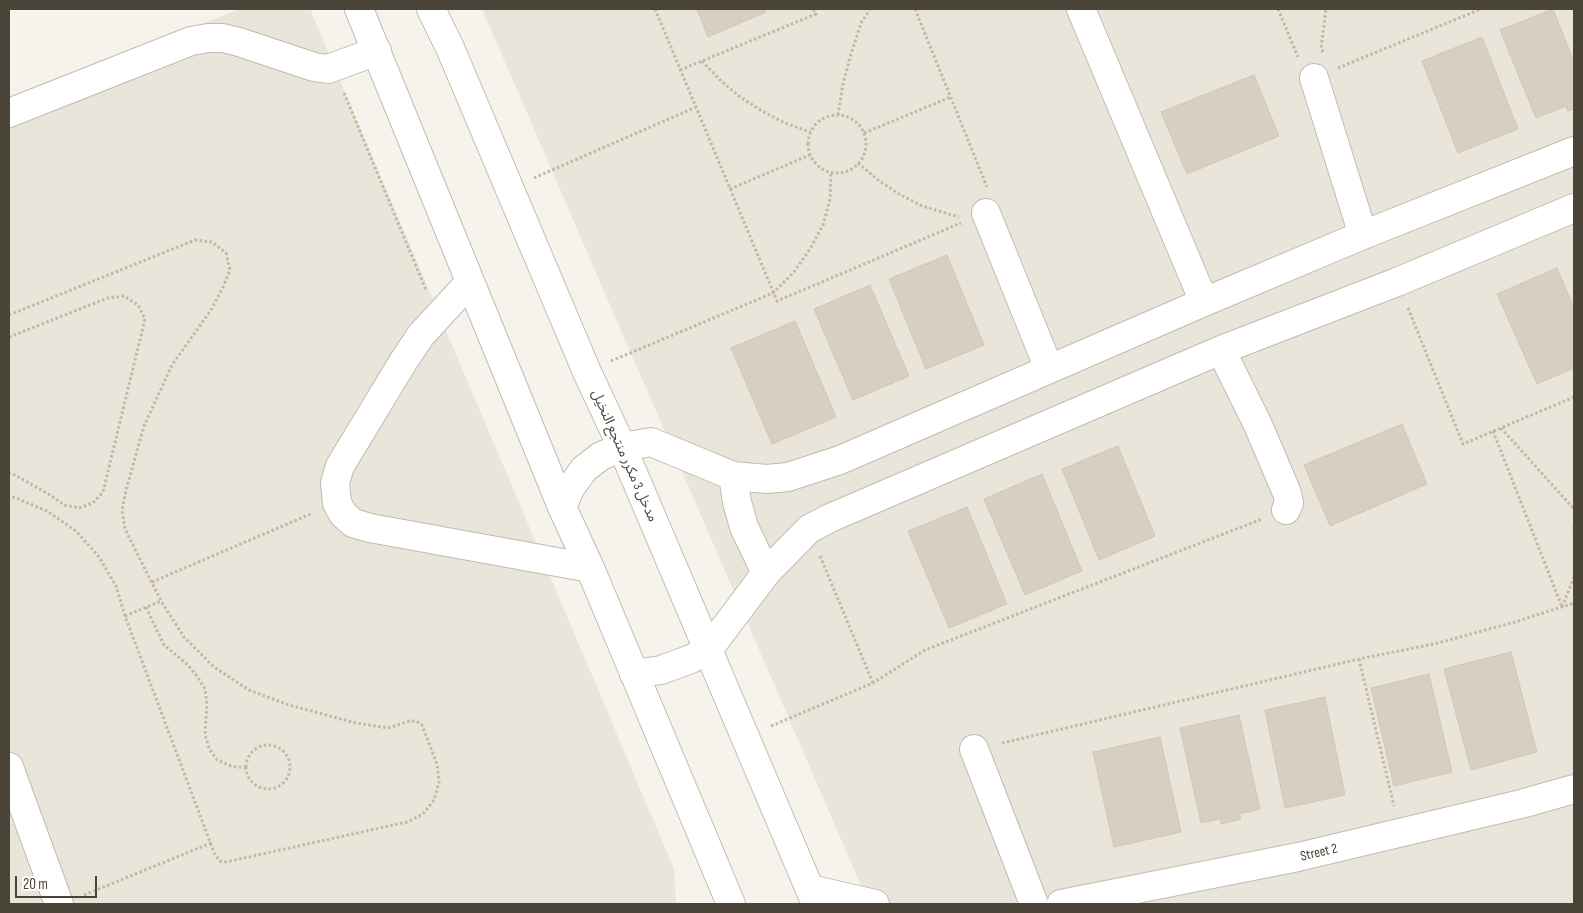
<!DOCTYPE html>
<meta charset="utf-8">
<style>
body{margin:0}
#map{position:relative;width:1583px;height:913px;overflow:hidden;background:#f6f3ec;font-family:"Sofia Sans Condensed",sans-serif}
canvas{display:block}
.frame{position:absolute;inset:0;border:10px solid #4b4439;pointer-events:none}
.scale{position:absolute;left:15px;top:876px;width:82px;height:22px;box-sizing:border-box;border:2px solid #4b4439;border-top:0;padding-left:6px;font-size:15px;line-height:18px;white-space:nowrap;color:#4b4439;-webkit-text-stroke:4px #fff;paint-order:stroke}
</style>
<div id="map">
<canvas width="1583" height="913"></canvas>
<div class="frame"></div>
<div class="scale">20 m</div>
</div>
<script>
const context = document.querySelector('canvas').getContext('2d');
context.lineJoin = 'round';
function paint(path, color) { context.fillStyle = color; context.fill(path, 'evenodd'); }
const poly = rows => new Path2D(rows.map(r => 'M' + r).join(''));
function strokePath(path, color, width, dash) { context.strokeStyle = color; context.lineWidth = width; context.lineCap = dash ? 'butt' : 'round'; context.setLineDash(dash || []); context.stroke(path); }
function write(font, color, halo, rows, align = 'center') {
  context.font = font + ' "Sofia Sans Condensed","Noto Sans Arabic",sans-serif'; context.lineWidth = 4.5; context.setLineDash([]); context.textBaseline = 'middle'; context.strokeStyle = halo; context.fillStyle = color; for (const [text, x, y, turn = 0] of rows) {
    context.save(); context.translate(x, y); context.rotate((+turn || 0) * Math.PI / 180); context.textAlign = isNaN(turn) ? turn : align; if (halo) context.strokeText(text, 0, 0); context.fillText(text, 0, 0); context.restore();
  }
}
const residential = poly([
 [240,9,310,9,674,869,676,904,9,904,9,98],
 [482,9,1574,9,1574,904,869,904]
]);
const building = poly([
 [697,9,764,9,766,12,708,37,697,9],
 [1553,9,1574,62,1574,109,1568,111,1566,106,1536,118,1500,30,1553,9],
 [1482,37,1518,129,1458,153,1422,61,1482,37],
 [1254,75,1279,136,1187,174,1161,112,1254,75],
 [947,255,984,345,926,369,889,279,947,255],
 [1557,268,1574,308,1574,368,1537,384,1497,294,1557,268],
 [870,285,909,376,853,400,814,309,870,285],
 [795,321,836,417,772,444,731,348,795,321],
 [1402,424,1427,484,1330,526,1304,465,1402,424],
 [1118,446,1155,536,1099,560,1062,469,1118,446],
 [1042,474,1082,571,1025,595,984,499,1042,474],
 [967,507,1007,604,949,628,908,531,967,507],
 [1511,652,1537,752,1471,770,1444,669,1511,652],
 [1429,674,1452,772,1394,786,1371,688,1429,674],
 [1325,697,1345,795,1285,808,1265,710,1325,697],
 [1239,715,1260,809,1239,814,1241,819,1221,824,1221,819,1201,823,1180,728,1239,715],
 [1160,737,1181,832,1114,847,1093,752,1160,737]
]);
const path = poly([
 [655,9,777,301,961,223],
 [915,9,987,187],
 [1278,9,1298,57],
 [1323,52,1321,48,1326,9],
 [702,61,720,80,740,97,762,111,785,123,810,132],
 [1338,68,1481,9],
 [680,70,816,14,813,9],
 [344,93,426,290],
 [838,115,843,84,851,54,861,23,870,9],
 '808 144a29 29 0 1 1 58 0a29 29 0 1 1-58 0Z',
 [864,133,951,97],
 [858,163,878,180,899,194,922,206,959,217],
 [534,178,696,107],
 [730,189,810,155],
 [1408,308,1463,444,1574,397],
 [9,315,195,240,212,242,226,253,230,270,223,287,211,310,172,365,144,426,126,490,122,510,125,529,161,601,184,637,214,667,249,690,289,705,356,723,388,728,410,721,416,721,422,725,437,764,439,782,434,800,423,814,407,822,226,862,220,861,215,855,125,616,116,586,99,557,76,531,47,511,16,498,9,496],
 [9,337,108,298,124,296,138,305,145,319,103,492,93,503,79,508,64,505,50,495,15,475,9,473],
 [611,361,773,293,794,272,810,249,823,225,830,199,831,172],
 [1501,428,1574,509],
 [1493,431,1562,607],
 [1574,526,1574,535],
 [820,556,873,683],
 [152,582,313,513],
 [146,607,164,645,188,665,197,676,205,689,207,704,205,734,209,748,217,760,231,766,246,768],
 [1562,607,1574,577],
 [125,616,161,601],
 [1359,659,1394,806],
 [771,726,873,683,925,650,1262,519],
 [1002,743,1359,659,1438,643,1515,622,1574,603],
 '246 767a22 22 0 1 1 44 0a22 22 0 1 1-44 0Z',
 [84,895,211,843]
]);
const minor = poly([
 [1081,9,1204,302],
 [1314,78,1363,235],
 [9,113,191,41,208,38,223,38,239,42,314,67,328,69,377,51],
 [986,213,1049,369],
 [469,283,421,335,403,362,340,466,335,483,337,503,343,514,353,523,370,528,590,568],
 [1221,350,1258,425,1287,493,1289,503,1286,510],
 [733,476,737,502,744,527,766,573],
 [562,507,571,487,584,469,601,456,622,447,651,442,733,476,767,479,788,477,840,460,1204,302,1363,235,1574,151],
 [634,674,661,670,691,659,708,650,766,573,809,529,830,518,1221,350,1397,282,1574,208],
 [974,749,1034,904],
 [9,767,59,904]
]);
const tertiary = poly([
 [359,9,562,507,590,568,731,904],
 [431,9,451,50,587,372,622,447,816,904],
 [810,889,875,904],
 [1061,904,1298,857,1521,804,1574,789]
]);
const streetNames = [
 ["مدخل 3 مكرر منتجع النخيل",624,456,66],
 ["Street 2",1319,853,-13]
];
paint(residential, '#eae5da');
paint(building, '#d8cfc1');
strokePath(building, '#d3c7b4', 1);
strokePath(minor, '#c2bbae', 30);
strokePath(tertiary, '#c2bbae', 30);
strokePath(path, '#c4b79f', 3, [2.5, 2.5]);
strokePath(minor, '#fff', 28);
strokePath(tertiary, '#fff', 28);
write('14px', '#4b4439', '#fff', streetNames);
</script>
